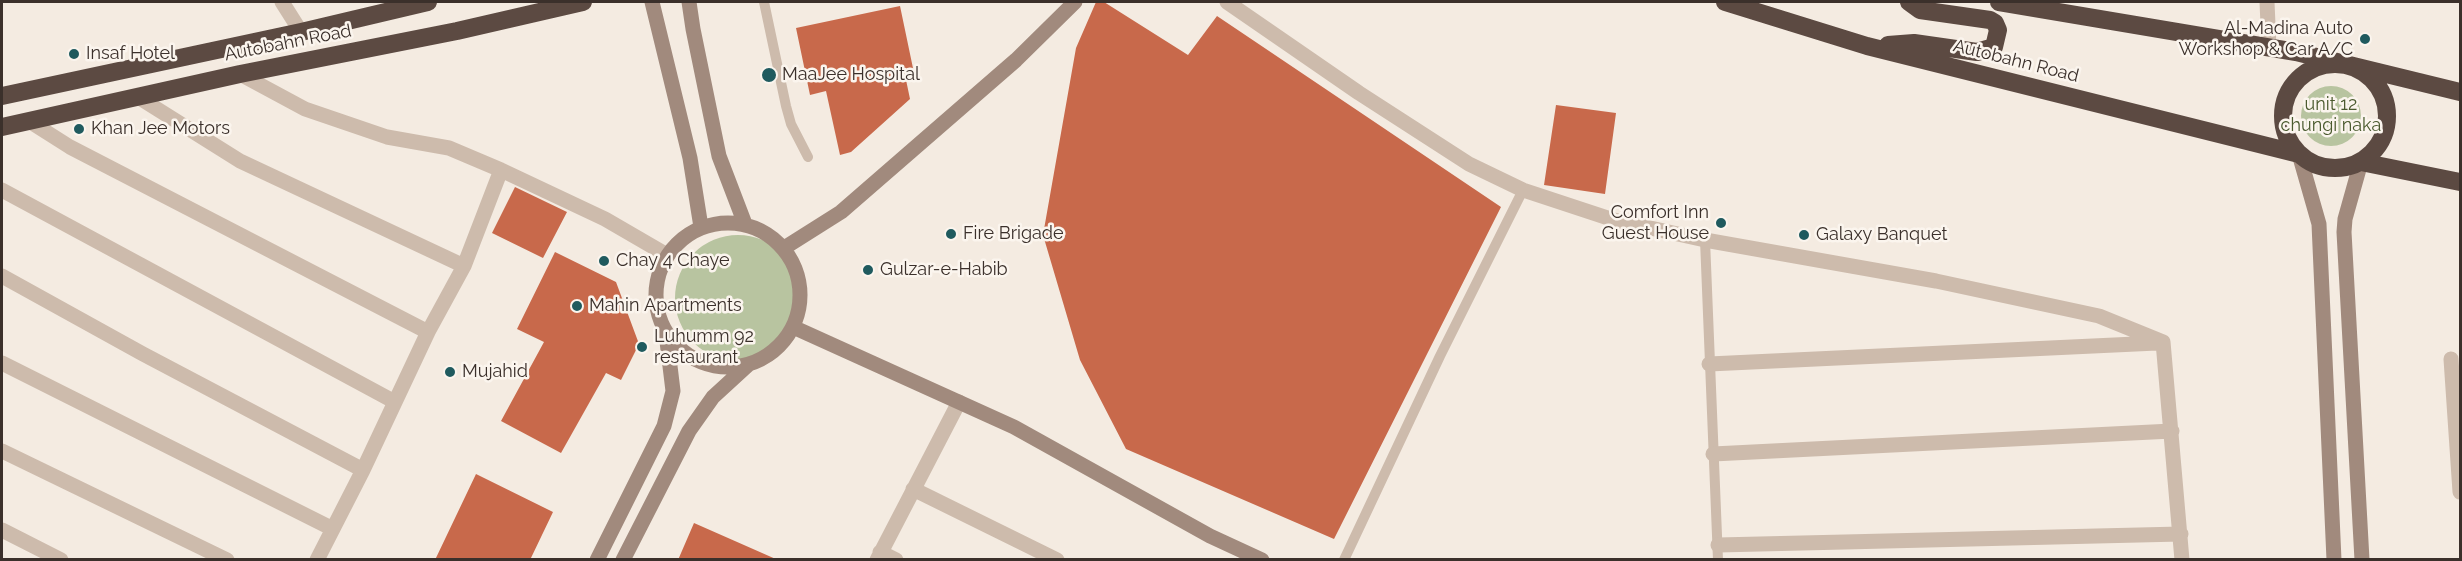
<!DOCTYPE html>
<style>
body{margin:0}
#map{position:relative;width:2462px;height:561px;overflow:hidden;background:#f4ebe1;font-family:Raleway,sans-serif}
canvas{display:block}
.frame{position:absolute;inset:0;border:3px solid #3b302b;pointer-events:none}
</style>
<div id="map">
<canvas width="2462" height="561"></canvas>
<div class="frame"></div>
</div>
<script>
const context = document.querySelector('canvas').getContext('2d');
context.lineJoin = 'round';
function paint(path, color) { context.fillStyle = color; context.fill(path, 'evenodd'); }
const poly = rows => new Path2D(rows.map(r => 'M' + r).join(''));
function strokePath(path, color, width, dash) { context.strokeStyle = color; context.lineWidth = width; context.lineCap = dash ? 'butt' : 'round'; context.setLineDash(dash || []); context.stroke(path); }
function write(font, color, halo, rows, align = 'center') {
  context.font = font + ' Raleway,sans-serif'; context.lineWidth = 5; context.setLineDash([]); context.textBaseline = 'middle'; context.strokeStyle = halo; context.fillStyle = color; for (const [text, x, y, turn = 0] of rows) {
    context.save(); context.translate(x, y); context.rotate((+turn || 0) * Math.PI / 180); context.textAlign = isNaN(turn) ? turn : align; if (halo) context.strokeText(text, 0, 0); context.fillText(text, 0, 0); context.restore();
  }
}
const green = poly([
 '2301 116a30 30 0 1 1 60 0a30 30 0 1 1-60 0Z',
 '675 298a63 63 0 1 1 126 0a63 63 0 1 1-126 0Z'
]);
const building = poly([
 [1096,2,1104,2,1188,55,1217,16,1501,207,1334,539,1126,449,1080,360,1043,235,1076,48],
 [900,6,914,73,905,75,910,99,851,152,840,155,826,91,810,95,796,28],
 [1556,105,1616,113,1605,194,1544,185],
 [515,187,567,212,543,258,492,233],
 [555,252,616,282,639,344,621,380,606,373,561,453,501,421,544,342,517,329],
 [476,474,553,512,530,560,435,560],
 [694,523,778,560,678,560]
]);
const lane = poly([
 [764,2,786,106,791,124,808,157],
 [1705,240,1718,560],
 [1344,560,1440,356,1523,190]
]);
const street = poly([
 [282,2,301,32],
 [1227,2,1359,93,1469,164,1523,190,1614,220,1705,240,1936,281,2099,316,2163,342,2182,560],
 [2267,2,2269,48],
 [240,74,305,109,387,137,449,148,501,170,605,219,667,255],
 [138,97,240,161,464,266],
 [29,121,70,147,428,332],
 [2,190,395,402],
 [2,276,143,354,363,470],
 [2451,359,2460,492],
 [2,363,333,529],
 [1709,364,2157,343],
 [2,451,227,560],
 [1713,454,2172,431],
 [913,489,1057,560],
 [2,530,61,560],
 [1718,545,2181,534],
 [880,552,896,560],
 [317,560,363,470,428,332,464,266,501,170],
 [877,560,959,402]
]);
const secondary = poly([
 [652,2,690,158,701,227],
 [689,2,693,29,719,156,745,224],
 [2299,154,2319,224,2334,560],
 [2361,162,2345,219,2344,232,2362,560],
 '656 295a72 72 0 1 1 144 0a72 72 0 1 1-144 0Z',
 [784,248,841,212,1016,60,1075,2],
 [793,327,1014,427,1210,536,1262,560],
 [597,560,664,426,673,391,666,333],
 [623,560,689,431,713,397,749,364]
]);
const highway = poly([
 [1725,2,1867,46,2299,154],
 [1999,2,2296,52,2460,92],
 [1888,45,1914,43,1977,52,1994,47,1998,30,1995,23,1990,20,1920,10,1909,2],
 '2283 116a52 52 0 1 1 104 0a52 52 0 1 1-104 0Z',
 [2,96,301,32,428,2],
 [2,127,240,74,457,31,583,2],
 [2361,162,2460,182]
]);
const markers = [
 [2365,39,6,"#1f5a5e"],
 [74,54,6,"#1f5a5e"],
 [769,75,8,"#1f5a5e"],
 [79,129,6,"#1f5a5e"],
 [1721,223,6,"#1f5a5e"],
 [951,234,6,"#1f5a5e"],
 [1804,235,6,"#1f5a5e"],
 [604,261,6,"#1f5a5e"],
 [868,270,6,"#1f5a5e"],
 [577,306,6,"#1f5a5e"],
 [642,347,6,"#1f5a5e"],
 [450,372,6,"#1f5a5e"]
];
const poiNames = [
 ["Al-Madina Auto",2353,29,"right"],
 ["Workshop & Car A/C",2353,50,"right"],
 ["Insaf Hotel",86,54],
 ["MaaJee Hospital",782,75],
 ["Khan Jee Motors",91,129],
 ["Comfort Inn",1709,213,"right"],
 ["Guest House",1709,234,"right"],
 ["Fire Brigade",963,234],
 ["Galaxy Banquet",1816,235],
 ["Chay 4 Chaye",616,261],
 ["Gulzar-e-Habib",880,270],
 ["Mahin Apartments",589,306],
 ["Luhumm 92",654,337],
 ["restaurant",654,358],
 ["Mujahid",462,372]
];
const streetNames = [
 ["Autobahn Road",288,43,-11],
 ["Autobahn Road",2016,61,14]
];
const parkNames = [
 ["unit 12",2331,105],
 ["chungi naka",2331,126]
];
paint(green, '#b8c4a0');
paint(building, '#c8694b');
strokePath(lane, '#cdbbac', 10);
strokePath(street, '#cdbbac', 15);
strokePath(secondary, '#a18a7d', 15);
strokePath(highway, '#5c4a42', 18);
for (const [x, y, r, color] of markers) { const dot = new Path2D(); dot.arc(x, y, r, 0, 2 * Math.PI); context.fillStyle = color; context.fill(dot); strokePath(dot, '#fbf5ee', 2); }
write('18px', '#3b302b', '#fbf5ee', poiNames, 'left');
write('18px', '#3b302b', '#fbf5ee', streetNames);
write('18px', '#4a5a2e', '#fbf5ee', parkNames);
</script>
